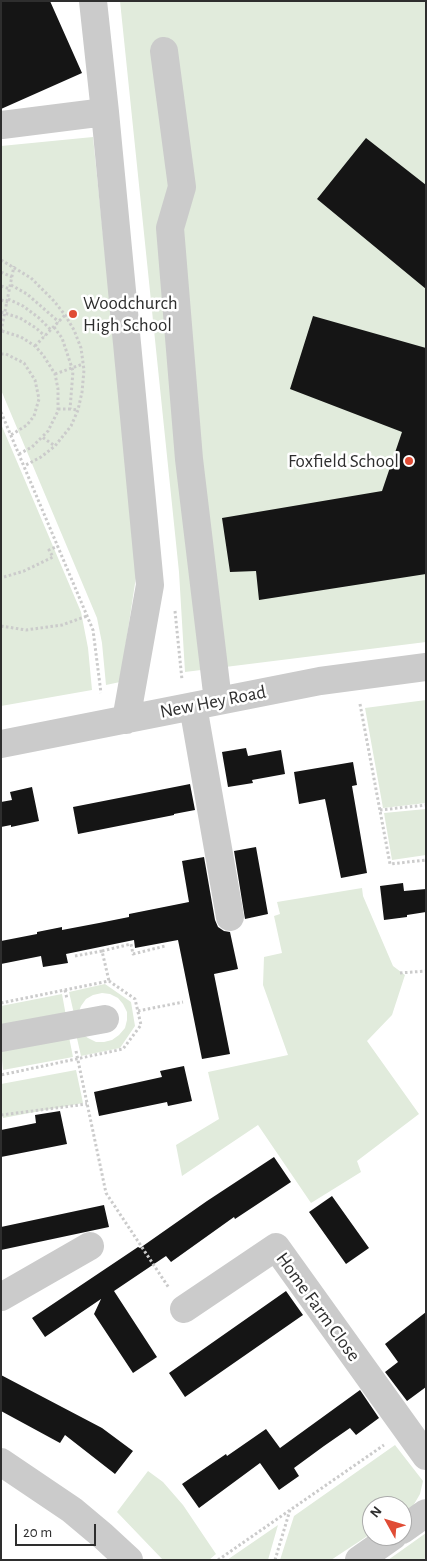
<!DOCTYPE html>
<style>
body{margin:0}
#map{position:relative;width:427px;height:1561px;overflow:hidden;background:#fff;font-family:"Alegreya Sans",sans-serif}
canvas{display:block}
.frame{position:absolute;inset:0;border:2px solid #2e2e2e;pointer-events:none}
.north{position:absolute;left:362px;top:1496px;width:50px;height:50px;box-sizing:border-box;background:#fff;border:1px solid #ababab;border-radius:50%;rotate:309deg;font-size:14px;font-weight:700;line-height:20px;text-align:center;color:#2e2e2e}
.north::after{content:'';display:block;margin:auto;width:18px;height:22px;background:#e04c35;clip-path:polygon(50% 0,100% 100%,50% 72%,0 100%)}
.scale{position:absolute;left:15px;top:1524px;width:81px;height:22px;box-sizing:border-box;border:2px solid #2e2e2e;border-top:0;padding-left:6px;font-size:15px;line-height:18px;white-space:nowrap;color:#2e2e2e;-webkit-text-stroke:4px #fff;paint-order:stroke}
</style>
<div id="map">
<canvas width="427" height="1561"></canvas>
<div class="frame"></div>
<div class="north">N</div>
<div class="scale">20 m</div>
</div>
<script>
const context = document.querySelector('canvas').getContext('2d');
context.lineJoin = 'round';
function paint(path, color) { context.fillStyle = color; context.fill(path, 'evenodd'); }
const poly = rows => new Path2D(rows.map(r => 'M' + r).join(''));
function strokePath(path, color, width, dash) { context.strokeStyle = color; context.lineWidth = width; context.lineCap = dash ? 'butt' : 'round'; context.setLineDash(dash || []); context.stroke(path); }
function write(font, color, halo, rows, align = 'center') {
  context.font = font + ' "Alegreya Sans",sans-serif'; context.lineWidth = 5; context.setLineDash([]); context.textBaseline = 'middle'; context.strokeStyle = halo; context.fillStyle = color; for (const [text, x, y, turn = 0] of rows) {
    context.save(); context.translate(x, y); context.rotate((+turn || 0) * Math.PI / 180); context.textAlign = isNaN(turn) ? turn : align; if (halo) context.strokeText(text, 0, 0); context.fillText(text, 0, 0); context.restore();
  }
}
const green = poly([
 [120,1,426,1,426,642,185,672,179,572],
 [93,137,136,556,136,577,120,682,106,685,102,643,97,618,1,390,1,146],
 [1,424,81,612,88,648,92,690,1,706],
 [426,700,426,803,383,808,365,708],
 [426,809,426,855,392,860,384,813],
 [362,888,363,896,393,966,405,975,392,1015,367,1041,419,1114,357,1161,361,1172,311,1203,258,1125,182,1176,176,1145,219,1119,208,1072,288,1055,263,985,264,957,282,953,274,916,280,914,277,902],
 [105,984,131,1002,135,1026,120,1048,81,1056,76,1034,81,1033,88,1038,96,1042,104,1042,112,1040,119,1035,125,1028,127,1020,127,1012,123,1004,118,998,110,994,102,993,93,995,86,999,81,1006,78,1014,74,1014,69,992],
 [62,994,66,1016,1,1028,1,1006],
 [69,1037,73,1057,3,1070,1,1049],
 [76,1070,83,1103,3,1118,1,1109,1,1084],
 [395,1445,423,1481,420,1494,413,1506,402,1513,402,1506,372,1506,372,1533,331,1560,280,1560,294,1516],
 [148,1471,163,1482,183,1505,216,1554,209,1560,163,1560,117,1512],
 [278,1525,268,1560,227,1560],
 [426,1533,426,1560,388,1560]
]);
const building = poly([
 [1,1,50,1,82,73,1,109],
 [366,138,426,185,426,289,317,199],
 [313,316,426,348,426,574,259,600,256,571,230,572,222,518,382,491,402,432,290,389],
 [246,748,248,756,281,750,285,774,252,780,253,783,228,787,222,752],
 [353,762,357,785,352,786,367,873,341,878,325,799,299,804,294,772],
 [190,784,195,810,174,814,174,815,78,834,73,807],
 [32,787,39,821,11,827,11,825,1,827,1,802,12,800,10,792],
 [256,847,268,914,245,919,234,851],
 [204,857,215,920,218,927,224,931,230,932,238,969,214,974,230,1054,202,1059,178,940,135,948,134,940,66,954,68,963,43,967,41,956,1,964,1,941,37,934,37,932,62,927,62,930,99,923,129,917,129,914,189,902,182,861],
 [403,883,404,891,426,889,426,912,407,915,407,917,384,920,380,886],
 [184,1066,192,1101,168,1106,167,1102,99,1116,94,1092,162,1077,160,1071],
 [60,1111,67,1144,1,1157,1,1130,36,1123,35,1115],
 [274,1157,291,1182,235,1219,234,1217,171,1262,166,1256,114,1291,157,1357,133,1373,94,1314,101,1299,45,1337,32,1318,138,1247,140,1248,207,1201],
 [332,1196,369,1248,346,1264,309,1212],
 [104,1205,109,1227,1,1250,1,1227],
 [286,1291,303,1315,185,1397,169,1373],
 [426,1312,426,1387,407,1401,385,1372,398,1362,385,1344],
 [1,1375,102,1428,133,1451,115,1474,65,1435,60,1443,1,1411],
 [360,1390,379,1418,356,1435,350,1428,324,1446,294,1468,299,1476,279,1490,260,1463,199,1508,182,1484,226,1454,227,1456,266,1429,280,1448]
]);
const path = poly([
 [1,260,31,278,54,301,65,315,74,330,81,348,84,370,82,392,78,410,71,426,55,446,41,457,24,466],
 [1,272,12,277],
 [11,285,27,294,59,322],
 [1,286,10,289],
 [8,299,23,306,39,318,51,330],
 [1,300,8,302],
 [1,312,20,318,36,328,45,336],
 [54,327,62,338,73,371,70,409,78,410],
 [1,331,14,266],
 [2,331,21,337,35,346,43,355,55,374,58,389,58,411,48,431,42,437],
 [35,346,65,315],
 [1,354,6,354,24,363,35,380,39,399,34,416,27,425,11,435],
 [55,374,83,364],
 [58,409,70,409],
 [1,412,93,630,101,693],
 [19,454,32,447,42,437,55,446],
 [4,577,24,571,53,557,49,550,58,546],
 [175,611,182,680],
 [1,626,26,630,62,625,87,616],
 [360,704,390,864,426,860],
 [380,810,426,805],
 [102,951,131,944,133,954,165,946],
 [75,956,102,951,109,981],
 [400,973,426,971],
 [65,990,67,999],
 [1,1003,109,981,135,999,141,1025,123,1049,1,1075],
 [138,1011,183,1002],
 [76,1051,106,1193,169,1288],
 [1,1115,87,1104],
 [218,1560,384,1445],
 [275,1560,290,1510]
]);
const minor = poly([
 [93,1,105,112],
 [164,51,182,187,170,228,189,459,218,701],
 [2,125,105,112,150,585,126,720],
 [193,706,230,917],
 [1,744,320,681,426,667],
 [1,1038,105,1019],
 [1,1297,90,1246],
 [184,1309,276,1247,426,1456],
 [1,1462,72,1510,103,1536,129,1560],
 [402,1530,426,1513],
 [359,1560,393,1536]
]);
const markers = [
 [73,314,5,"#e04c35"],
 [409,461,5,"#e04c35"]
];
const poiNames = [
 ["Woodchurch",83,303],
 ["High School",83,325],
 ["Foxfield School",399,461,"right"]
];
const streetNames = [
 ["New Hey Road",213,702,-11],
 ["Home Farm Close",318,1307,54]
];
paint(green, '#e1ebdc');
paint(building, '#151515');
strokePath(path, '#cbcbcb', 3, [2.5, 2.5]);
strokePath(minor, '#cbcbcb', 28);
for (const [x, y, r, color] of markers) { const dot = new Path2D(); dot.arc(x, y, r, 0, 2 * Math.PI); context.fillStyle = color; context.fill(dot); strokePath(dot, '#fff', 2); }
write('19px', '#2e2e2e', '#fff', poiNames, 'left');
write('19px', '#2e2e2e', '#fff', streetNames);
</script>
